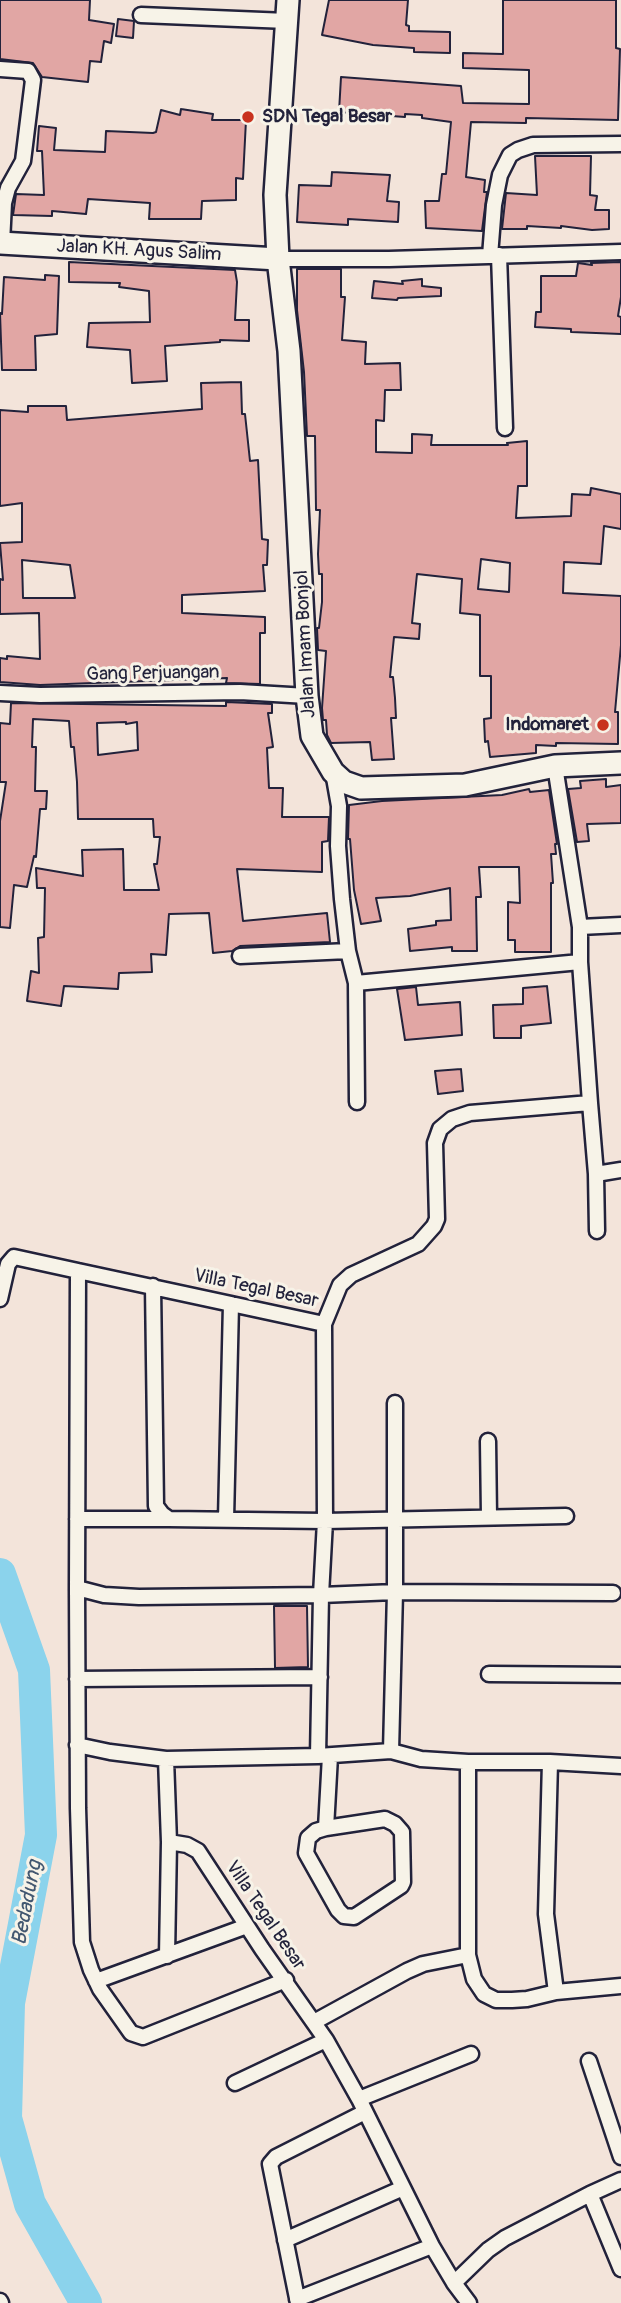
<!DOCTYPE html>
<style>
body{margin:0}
canvas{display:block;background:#f3e4da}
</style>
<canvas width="621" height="2303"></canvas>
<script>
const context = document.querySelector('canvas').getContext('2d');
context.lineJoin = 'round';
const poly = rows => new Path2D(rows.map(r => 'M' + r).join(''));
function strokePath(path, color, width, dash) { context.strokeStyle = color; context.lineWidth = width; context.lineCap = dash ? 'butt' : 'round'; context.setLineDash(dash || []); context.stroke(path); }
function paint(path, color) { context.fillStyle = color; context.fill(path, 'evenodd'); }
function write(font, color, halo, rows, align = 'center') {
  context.font = font + ' Pangolin,sans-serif'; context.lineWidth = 6; context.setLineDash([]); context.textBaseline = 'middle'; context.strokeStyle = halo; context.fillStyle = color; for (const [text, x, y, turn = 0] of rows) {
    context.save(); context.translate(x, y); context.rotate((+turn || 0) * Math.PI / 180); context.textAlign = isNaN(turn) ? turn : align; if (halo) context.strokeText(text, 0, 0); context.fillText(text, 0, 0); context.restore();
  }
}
const river = poly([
 [0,1574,34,1670,41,1835,9,2003,6,2118,30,2204,86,2303]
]);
const building = poly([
 [0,0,90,0,89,20,114,24,111,43,104,41,101,62,90,61,88,82,42,77,33,63,0,59,0,0],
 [329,0,408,0,406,25,409,26,409,31,450,32,450,53,414,52,414,48,373,45,322,35,329,0],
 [503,0,616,0,616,48,620,49,618,120,526,118,526,123,471,122,466,177,485,180,484,192,487,192,482,231,426,228,425,201,439,201,442,174,446,174,451,122,422,118,422,115,405,114,405,117,339,112,341,77,461,86,463,103,529,104,529,70,463,68,463,53,503,54,503,0],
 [118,19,134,21,133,38,116,36,118,19],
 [181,109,213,114,212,120,246,120,243,179,236,178,236,200,202,201,201,219,149,219,150,203,88,199,86,214,52,211,52,216,13,215,16,194,44,195,42,151,37,151,39,126,56,128,54,150,105,152,106,131,153,133,156,132,161,110,180,115,181,109],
 [535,156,591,156,590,195,597,196,595,210,609,210,609,229,592,230,561,226,561,228,527,226,527,229,502,229,506,193,537,195,535,156],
 [332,172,390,175,387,201,399,202,398,222,348,219,348,225,297,222,299,185,331,186,332,172],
 [69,262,235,270,237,282,235,320,249,320,249,341,220,340,220,342,165,346,167,381,132,383,130,350,87,347,89,323,150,322,149,291,119,287,120,283,69,282,69,262],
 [621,262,621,297,618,316,621,317,621,334,571,332,571,329,535,327,536,312,541,312,541,276,576,276,578,263,592,265,591,263,621,262],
 [297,269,341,269,341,297,345,297,342,340,366,342,365,364,400,363,401,390,385,390,384,421,376,420,376,452,412,453,412,434,432,435,431,445,508,445,507,443,527,441,527,486,518,486,516,518,571,516,572,494,590,495,591,488,621,494,621,529,604,526,601,564,564,562,563,593,621,596,621,645,615,712,618,712,618,744,556,743,556,746,536,745,536,753,490,757,488,741,485,742,484,719,491,718,491,676,480,676,480,615,460,613,462,579,417,574,412,623,420,624,419,639,394,637,390,677,393,677,395,698,396,718,391,718,394,759,372,760,370,742,331,743,327,735,326,720,323,720,322,708,326,651,318,650,317,628,319,628,322,602,322,574,319,574,318,554,320,510,316,510,315,436,307,436,304,372,297,310,297,269],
 [481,559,510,563,509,592,478,589,481,559],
 [45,275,59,276,57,334,35,336,36,370,2,370,0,313,2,314,4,277,45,280,45,275],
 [422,279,422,286,441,288,441,296,398,298,397,300,372,298,374,281,403,284,402,281,422,279],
 [241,382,242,414,245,414,250,461,258,460,262,539,268,540,267,565,263,565,265,591,182,595,182,613,265,617,265,633,260,633,260,684,226,683,227,678,40,685,0,682,0,658,7,659,7,656,40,659,39,613,0,614,0,579,3,580,0,543,22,542,22,503,0,506,0,410,28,412,28,406,66,406,67,420,202,409,201,383,241,382],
 [22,560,70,565,75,598,23,598,22,560],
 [226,702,272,704,272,713,268,713,273,747,267,748,269,788,283,788,282,817,329,817,328,841,322,842,322,872,237,869,243,921,327,913,330,942,240,946,232,951,213,953,209,913,169,914,166,955,151,954,152,972,119,973,118,989,64,986,61,1006,27,1001,31,971,39,973,38,938,44,937,45,888,37,888,36,868,83,876,82,850,123,849,124,890,159,890,154,864,157,864,160,837,154,837,153,819,78,819,77,782,74,747,71,747,69,721,33,719,32,747,36,747,35,791,47,791,46,809,40,809,36,857,34,856,27,887,14,885,10,928,0,927,0,821,6,782,0,782,0,723,10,724,11,703,226,706,226,702],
 [126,722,126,724,137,722,138,750,98,755,97,723,126,722],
 [606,779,606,787,621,785,621,823,587,824,589,841,577,842,568,789,581,788,580,781,606,779],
 [529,789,530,792,549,790,557,844,555,844,556,854,551,854,553,883,551,883,551,952,515,952,515,940,508,940,508,902,520,903,519,867,479,867,481,897,476,897,477,951,452,951,452,947,410,951,408,929,436,925,436,921,451,920,450,888,410,896,376,898,381,921,361,924,354,890,350,839,348,839,349,805,382,801,502,795,529,789],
 [547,986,551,1023,521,1026,521,1038,494,1038,493,1005,523,1004,523,988,547,986],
 [416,987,418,1005,460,1002,462,1035,405,1040,397,989,416,987],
 [461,1069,463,1091,438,1094,435,1071,461,1069],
 [274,1606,307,1606,308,1667,275,1668,274,1606]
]);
const street = poly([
 [141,15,287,21],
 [0,69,28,71,33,80,23,161,8,188,4,203,2,243],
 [499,255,505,428],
 [490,256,494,205,500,175,510,155,518,150,533,145,621,144],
 [278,259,389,259,621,252],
 [0,693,40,695,240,692,307,696],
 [333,772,339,806,338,846,342,899,348,951,356,983,357,1102],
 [580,927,621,925],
 [240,956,348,951],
 [356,983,580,962],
 [590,1103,596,1174,621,1170],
 [596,1174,597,1231],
 [153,1286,156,1506,162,1514,169,1519,325,1521,566,1516],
 [0,1299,8,1264,14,1257,78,1271],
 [324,1324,325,1521,321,1595,395,1592,613,1593],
 [488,1441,489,1517],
 [77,1519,169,1519],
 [226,1519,231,1304],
 [77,1588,78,1808,82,1942,91,1970,100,1989,131,2033,143,2037,286,1980],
 [489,1674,621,1675],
 [77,1679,320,1677],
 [77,1745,110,1752,166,1759],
 [391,1751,395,1592,395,1403],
 [318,1756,391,1751,421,1759,468,1762,550,1762,621,1766],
 [468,1762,468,1955,474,1979,484,1994,496,2000,512,2000,527,1999,556,1992,621,1986],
 [550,1762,546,1914,556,1992],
 [385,1819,395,1824,402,1832,403,1882,401,1886,354,1917,344,1916,338,1910,306,1853,308,1838,316,1831,326,1828,385,1819],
 [326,1828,330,1756],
 [167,1956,169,1842],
 [96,1981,247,1926],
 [314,2022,407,1971,423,1964,468,1955],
 [589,2061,621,2157],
 [235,2083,326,2040],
 [359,2099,471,2054],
 [590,2194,621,2269],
 [285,2240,403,2188],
 [454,2283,488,2250,505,2238,590,2194,621,2180],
 [297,2299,432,2246],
 [0,2301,1,2303],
 [298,2303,270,2164,276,2157,365,2112],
 [469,2303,454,2283,432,2246,359,2099,326,2040,262,1949,198,1851,187,1845,169,1842,166,1759,318,1756,321,1595,139,1597,104,1595,77,1588,78,1271,324,1324,340,1285,351,1275,418,1244,434,1226,437,1219,435,1143,440,1129,452,1119,470,1113,590,1103,580,962,580,927,555,766]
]);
const secondary = poly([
 [288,0,275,195,278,259,289,351,307,696,312,736,333,772,344,782,361,788,465,785,555,766,621,763],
 [0,243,278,259]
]);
const markers = [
 [248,117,7,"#c8321e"],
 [603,725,7,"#c8321e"]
];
const poiNames = [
 ["SDN Tegal Besar",262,117],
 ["Indomaret",589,725,"right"]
];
const streetNames = [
 ["Jalan KH. Agus Salim",139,251,3],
 ["Jalan Imam Bonjol",306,644,-93],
 ["Gang Perjuangan",153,674,-1],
 ["Villa Tegal Besar",256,1289,12],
 ["Villa Tegal Besar",265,1916,56]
];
const waterNames = [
 ["Bedadung",28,1903,-79]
];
strokePath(river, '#8bd3ec', 32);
paint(building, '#e1a6a4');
strokePath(building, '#22223b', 2);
strokePath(street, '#22223b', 19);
strokePath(secondary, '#22223b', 26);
strokePath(street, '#f7f3e8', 14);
strokePath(secondary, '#f7f3e8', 21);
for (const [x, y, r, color] of markers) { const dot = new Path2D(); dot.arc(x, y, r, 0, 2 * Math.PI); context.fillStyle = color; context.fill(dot); strokePath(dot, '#f7f3e8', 2.5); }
write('bold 19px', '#22223b', '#f7f3e8', poiNames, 'left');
write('19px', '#22223b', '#f7f3e8', streetNames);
write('italic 21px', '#425770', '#f7f3e8', waterNames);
</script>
